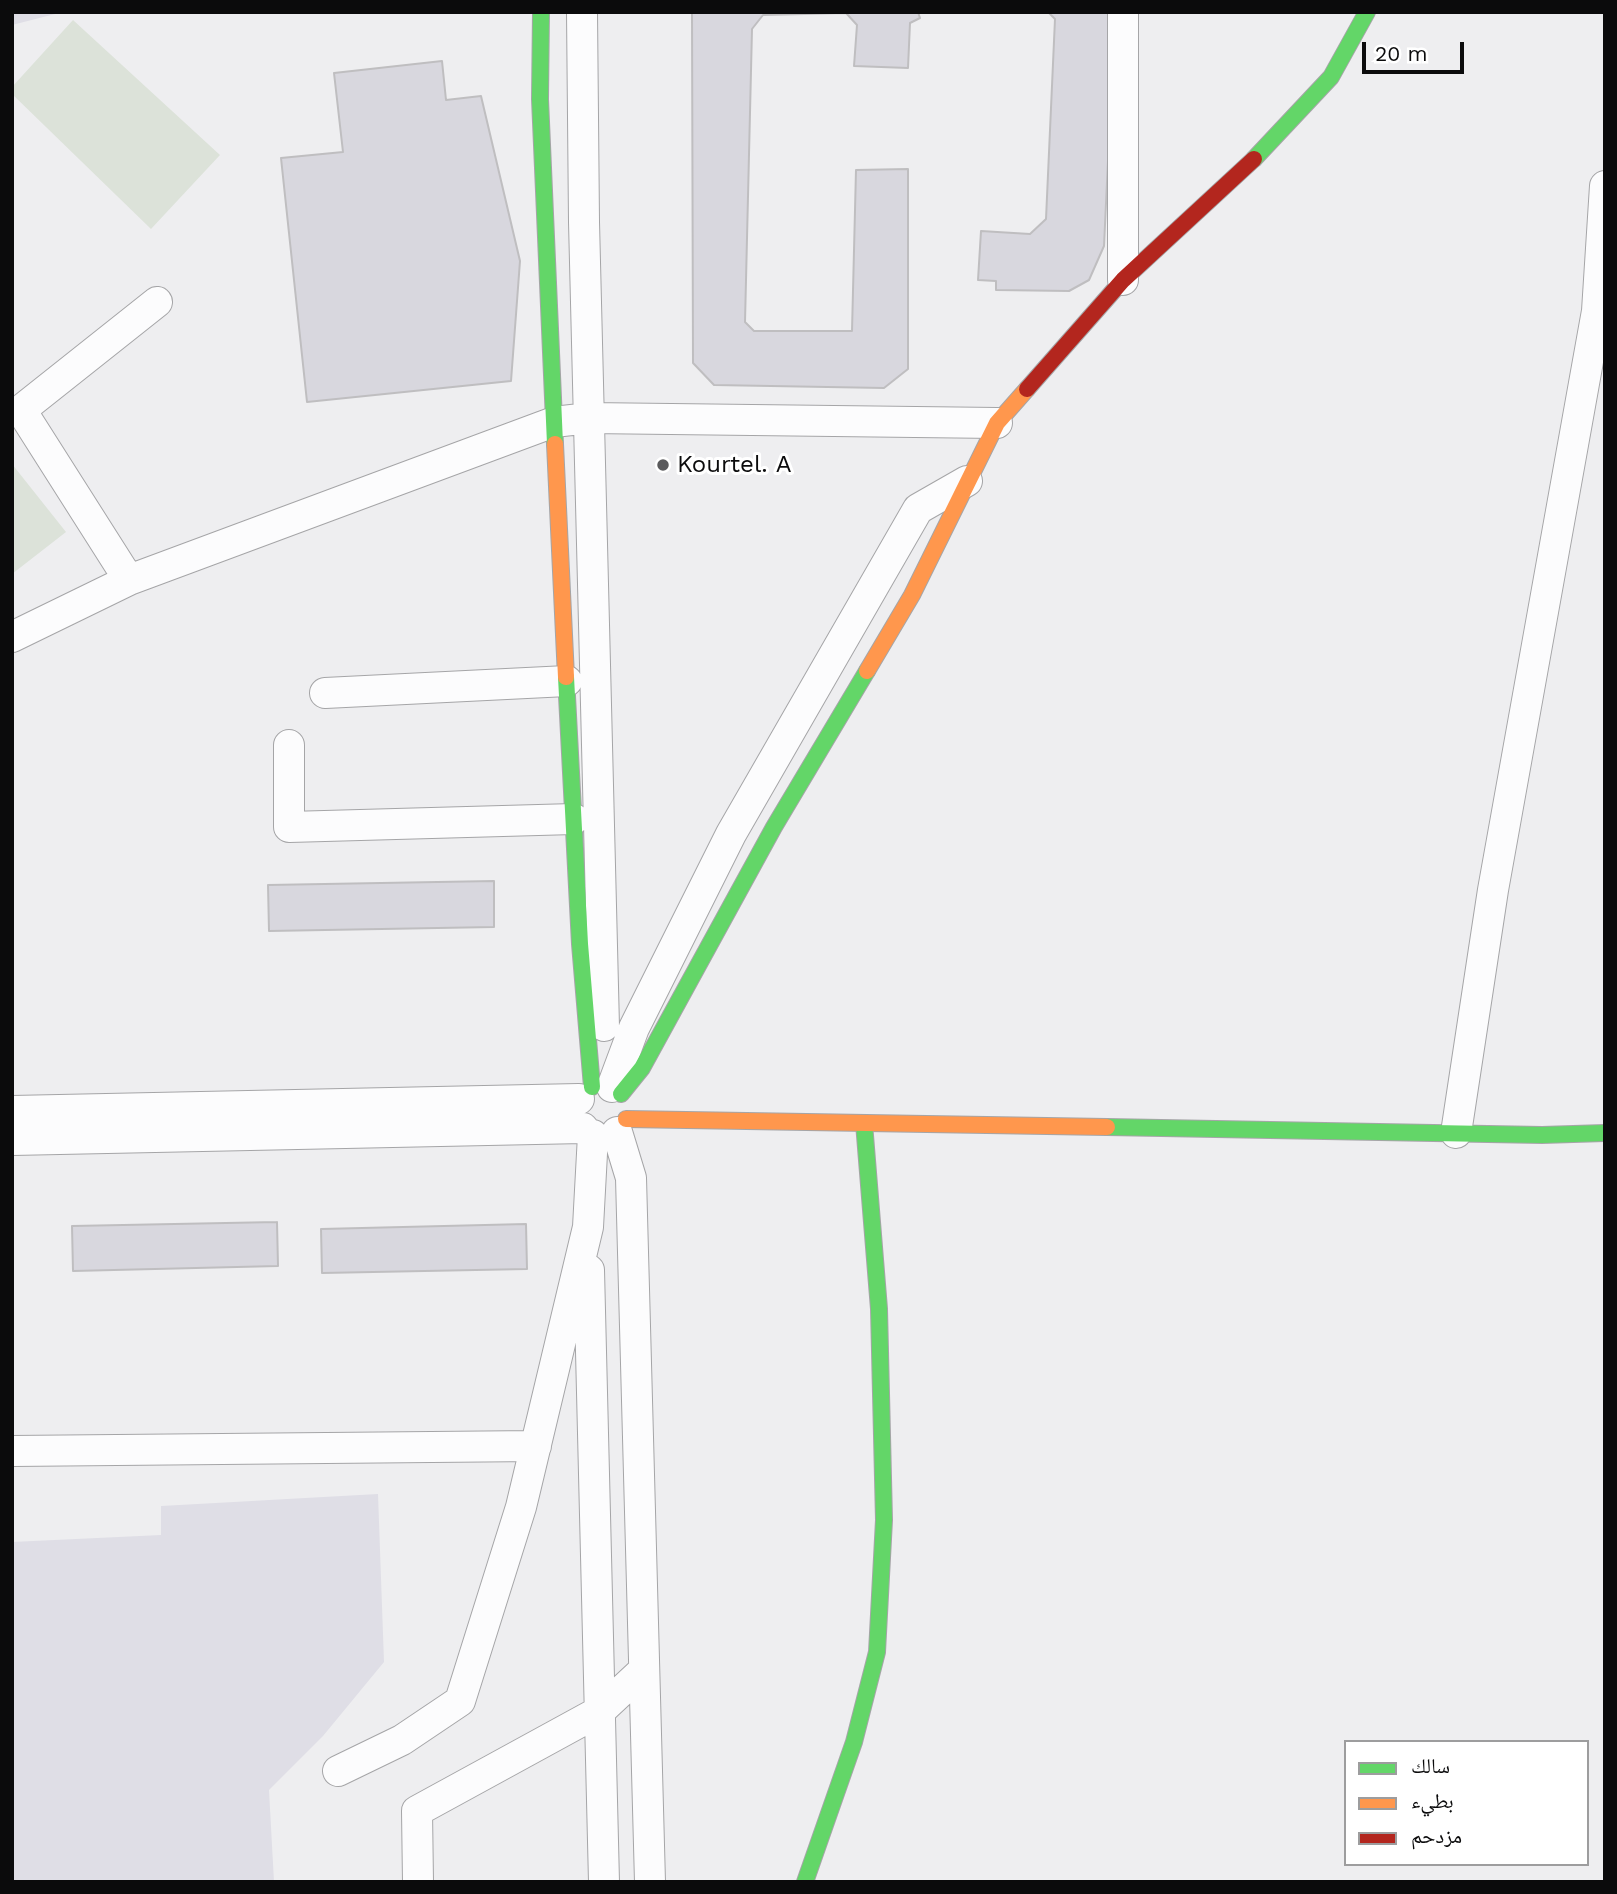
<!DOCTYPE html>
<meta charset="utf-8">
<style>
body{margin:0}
#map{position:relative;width:1617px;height:1894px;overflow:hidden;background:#eeeef0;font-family:"Work Sans","Noto Naskh Arabic",sans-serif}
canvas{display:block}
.frame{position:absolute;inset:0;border:14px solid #0b0b0c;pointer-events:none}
.legend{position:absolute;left:1344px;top:1740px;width:245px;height:126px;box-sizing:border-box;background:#fff;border:2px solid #9d9d9e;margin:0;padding:9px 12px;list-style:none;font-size:21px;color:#0b0b0c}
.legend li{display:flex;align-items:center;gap:14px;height:35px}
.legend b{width:35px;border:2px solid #9d9d9e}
.scale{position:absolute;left:1362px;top:42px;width:102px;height:32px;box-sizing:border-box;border:4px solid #0b0b0c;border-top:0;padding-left:9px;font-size:21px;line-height:24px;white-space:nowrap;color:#0b0b0c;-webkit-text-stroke:5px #fff;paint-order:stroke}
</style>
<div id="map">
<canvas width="1617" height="1894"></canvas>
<div class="frame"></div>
<ul class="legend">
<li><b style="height:9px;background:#63d668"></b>سالك</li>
<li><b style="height:9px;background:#ff974d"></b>بطيء</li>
<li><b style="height:9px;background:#b3261e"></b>مزدحم</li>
</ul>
<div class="scale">20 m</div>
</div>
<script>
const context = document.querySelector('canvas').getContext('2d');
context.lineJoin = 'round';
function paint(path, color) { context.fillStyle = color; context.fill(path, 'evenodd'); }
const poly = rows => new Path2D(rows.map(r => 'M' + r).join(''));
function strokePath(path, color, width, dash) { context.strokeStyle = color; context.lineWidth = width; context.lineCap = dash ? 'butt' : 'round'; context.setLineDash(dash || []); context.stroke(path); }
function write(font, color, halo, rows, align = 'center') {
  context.font = font + ' "Work Sans",sans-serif'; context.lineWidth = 6; context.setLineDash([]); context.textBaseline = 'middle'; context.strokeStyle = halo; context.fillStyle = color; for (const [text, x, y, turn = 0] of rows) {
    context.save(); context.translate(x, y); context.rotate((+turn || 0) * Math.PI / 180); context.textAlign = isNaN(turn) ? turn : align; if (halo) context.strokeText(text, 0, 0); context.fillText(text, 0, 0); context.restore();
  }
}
const built = poly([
 [12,12,63,12,12,25],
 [378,1494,384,1662,323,1736,269,1790,274,1882,12,1882,12,1542,161,1535,161,1506]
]);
const green = poly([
 [73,20,220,155,151,229,12,94,12,87],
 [12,464,66,532,12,574]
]);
const building = poly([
 [692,12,918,12,920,18,910,23,908,68,854,66,857,25,846,13,763,15,752,29,745,322,754,331,852,331,856,170,908,169,908,369,884,388,714,385,693,363,692,12],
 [1048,12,1115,12,1104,246,1089,280,1069,291,996,290,996,281,978,280,981,231,1030,234,1046,219,1055,19,1048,12],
 [442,61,446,100,481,96,520,261,511,381,307,402,281,158,343,152,334,73,442,61],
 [494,881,494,927,269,931,268,885,494,881],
 [277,1222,278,1266,73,1271,72,1226,277,1222],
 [526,1224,527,1269,322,1273,321,1229,526,1224]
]);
const street = poly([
 [582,12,584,222,604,1026],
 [1123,12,1123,280],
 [129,580,21,410,157,302],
 [12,637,129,580,554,422,589,418,997,423],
 [325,693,567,681],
 [289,745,289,827,574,819],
 [612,1087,634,1028,731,834,918,509,967,481],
 [12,1111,579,1099],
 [617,1132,631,1178,650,1882],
 [1456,1133,1493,890,1597,311,1605,186],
 [12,1140,583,1128],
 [589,1270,604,1882],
 [12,1451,536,1446],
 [338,1771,402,1740,460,1701,521,1507,588,1227,593,1135],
 [418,1882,417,1811,600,1711,644,1670]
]);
const fast = poly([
 [541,12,540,99,555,444],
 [1254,159,1331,77,1367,12],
 [566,677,580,944,592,1087],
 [621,1094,642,1068,774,827,867,671],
 [1107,1127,1542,1135,1605,1133],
 [805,1882,854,1742,877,1652,884,1520,879,1309,864,1123]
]);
const slow = poly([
 [555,444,566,677],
 [867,671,912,595,997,423,1027,389],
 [626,1119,1107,1127]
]);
const jam = poly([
 [1027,389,1123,280,1254,159]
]);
const markers = [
 [663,465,7,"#5a5a5c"]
];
const poiNames = [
 ["Kourtel. A",677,465]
];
paint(built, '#dfdee6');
paint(green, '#dce2d9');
paint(building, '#d8d7de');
strokePath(building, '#bfbec0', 2);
strokePath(street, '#a5a5a7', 32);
strokePath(fast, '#a5a5a7', 18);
strokePath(slow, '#a5a5a7', 18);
strokePath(jam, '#a5a5a7', 18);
strokePath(street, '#fcfcfd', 30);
strokePath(fast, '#63d668', 16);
strokePath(slow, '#ff974d', 16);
strokePath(jam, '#b3261e', 16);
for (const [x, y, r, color] of markers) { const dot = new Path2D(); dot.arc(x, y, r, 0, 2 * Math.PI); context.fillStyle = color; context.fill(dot); strokePath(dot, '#fff', 2.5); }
write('24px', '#0b0b0c', '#fff', poiNames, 'left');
</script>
